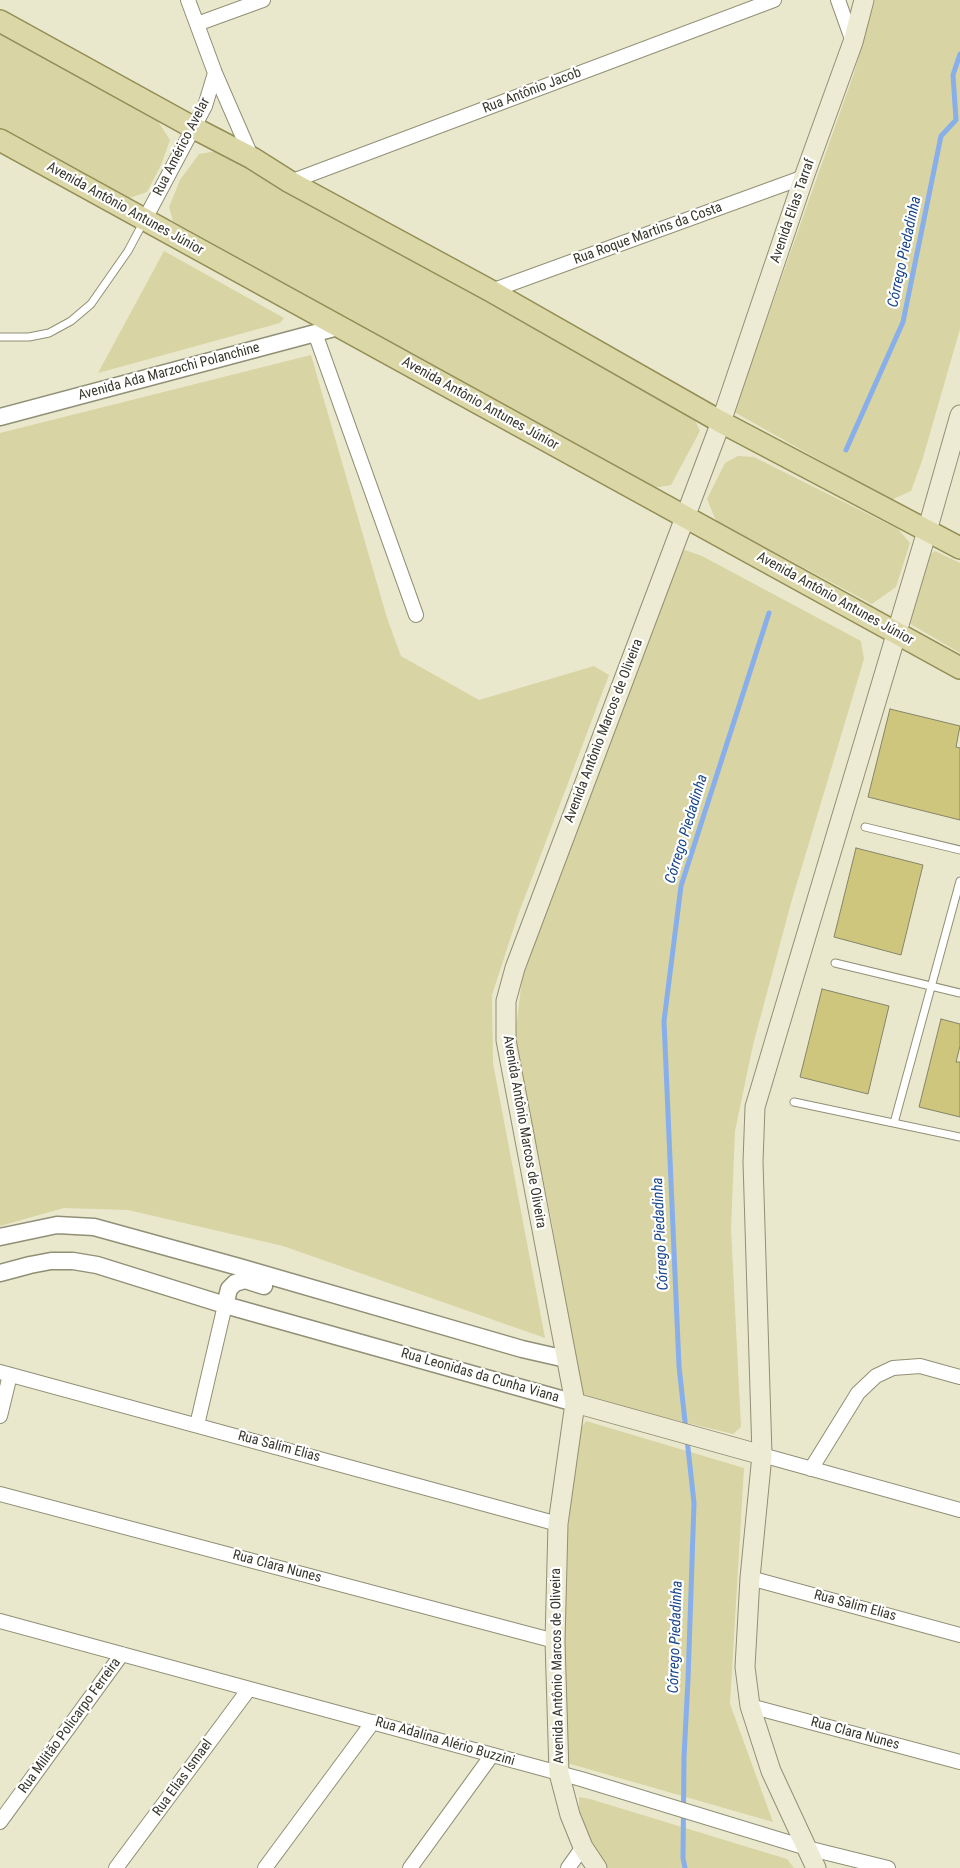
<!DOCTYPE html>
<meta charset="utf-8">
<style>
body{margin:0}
canvas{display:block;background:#eae8cc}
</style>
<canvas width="960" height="1868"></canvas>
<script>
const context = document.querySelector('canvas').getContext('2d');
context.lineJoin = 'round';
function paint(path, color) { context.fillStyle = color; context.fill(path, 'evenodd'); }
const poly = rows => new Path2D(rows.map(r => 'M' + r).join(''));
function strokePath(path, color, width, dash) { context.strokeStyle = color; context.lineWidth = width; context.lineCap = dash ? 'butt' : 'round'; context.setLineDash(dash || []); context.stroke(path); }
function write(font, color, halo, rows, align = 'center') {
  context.font = font + ' "Roboto Condensed",sans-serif'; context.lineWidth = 4.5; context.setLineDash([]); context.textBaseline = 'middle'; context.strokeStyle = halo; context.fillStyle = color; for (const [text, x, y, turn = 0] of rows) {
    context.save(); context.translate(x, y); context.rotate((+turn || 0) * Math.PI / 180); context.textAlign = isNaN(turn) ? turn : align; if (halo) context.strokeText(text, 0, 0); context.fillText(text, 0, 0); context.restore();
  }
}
const green = poly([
 [875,0,960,0,960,329,922,461,911,491,891,500,734,412,854,73],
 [0,34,157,120,170,140,161,165,147,192,124,200,0,132],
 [217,151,692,414,700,431,671,485,653,488,173,221,169,207,180,180,199,154],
 [164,251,284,318,280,323,98,373],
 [311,355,387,618,401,656,479,700,594,666,609,675,518,915,492,995,493,1063,545,1338,283,1246,128,1210,64,1208,0,1226,0,433],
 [738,456,754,457,898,529,910,543,896,587,872,604,716,521,707,499,725,463],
 [682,549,702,556,861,641,864,659,791,903,753,1045,735,1131,731,1229,741,1427,733,1434,580,1397,552,1223,515,1037,522,979],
 [935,551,960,563,960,653,907,622,925,558],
 [586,1421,744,1468,730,1704,773,1822,567,1763,562,1584,579,1431],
 [579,1797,590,1799,787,1859,794,1868,602,1868,579,1820]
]);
const stream = poly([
 [846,450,903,322,941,136,956,120,953,75,960,54],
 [686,1431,679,1366,664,1021,681,886,769,613],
 [685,1868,683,1858,684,1757,688,1680,694,1503,687,1439]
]);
const building = poly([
 [890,709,960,726,956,747,960,748,960,820,868,797,890,709],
 [856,848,923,865,901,955,834,937,856,848],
 [822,989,889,1006,868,1094,800,1077,822,989],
 [941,1019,960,1024,960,1046,956,1062,960,1062,960,1117,919,1107,941,1019]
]);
const service = poly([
 [0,337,29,337,49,333,71,321,91,304,128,251,144,221],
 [865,827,960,850],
 [835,963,960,993],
 [794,1102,960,1137],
 [894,1123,960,881]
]);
const minor = poly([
 [188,0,215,73,252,158],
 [838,0,853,42],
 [197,24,263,0],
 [290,182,774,0],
 [145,219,205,106,215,73],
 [491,291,804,177],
 [315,333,416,615],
 [0,1372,558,1524],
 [0,1416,10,1375],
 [197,1425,225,1305],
 [762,1455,960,1510],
 [811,1469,858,1393,876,1376,893,1368,920,1366,960,1377],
 [0,1494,555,1641],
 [750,1578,960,1635],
 [0,1621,581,1779,807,1848,888,1868],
 [750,1706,960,1762],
 [0,1822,122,1654],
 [116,1868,249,1689],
 [265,1868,373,1722],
 [410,1868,492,1755],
 [568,1868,583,1847]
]);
const tertiary = poly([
 [0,417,338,327],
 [0,1237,57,1225,94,1227,239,1267,522,1349,566,1359],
 [0,1273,30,1265,51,1261,73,1261,97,1265,225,1305,575,1403],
 [225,1305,229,1289,235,1283,245,1280,264,1286]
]);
const secondary = poly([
 [575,1403,762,1455],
 [597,1868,583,1847,570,1815,559,1773,555,1641,558,1524,575,1403,506,1040,506,1001,515,968,721,422,804,177,853,42,864,0],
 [816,1868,771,1771,750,1706,745,1667,750,1578,762,1455,753,1162,755,1107,927,531,960,415]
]);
const primary = poly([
 [0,21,194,128,252,158,290,182,491,291,721,422,960,548],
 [0,140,960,668]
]);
const streetNames = [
 ["Rua Antônio Jacob",532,91,-21],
 ["Rua Américo Avelar",182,147,-63],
 ["Avenida Antônio Antunes Júnior",125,209,29],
 ["Avenida Elias Tarraf",793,211,-71],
 ["Rua Roque Martins da Costa",648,234,-20],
 ["Avenida Ada Marzochi Polanchine",169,372,-15],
 ["Avenida Antônio Antunes Júnior",480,404,29],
 ["Avenida Antônio Antunes Júnior",835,599,29],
 ["Avenida Antônio Marcos de Oliveira",604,731,-69],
 ["Avenida Antônio Marcos de Oliveira",524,1132,80],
 ["Rua Leonidas da Cunha Viana",480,1376,16],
 ["Rua Salim Elias",279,1447,15],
 ["Rua Clara Nunes",277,1567,15],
 ["Rua Salim Elias",855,1606,15],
 ["Avenida Antônio Marcos de Oliveira",558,1666,-91],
 ["Rua Militão Policarpo Ferreira",70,1726,-54],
 ["Rua Clara Nunes",855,1734,15],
 ["Rua Adalina Alério Buzzini",445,1742,16],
 ["Rua Elias Ismael",183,1778,-54]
];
const waterNames = [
 ["Córrego Piedadinha",905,252,-78],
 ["Córrego Piedadinha",687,829,-73],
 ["Córrego Piedadinha",661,1234,-93],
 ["Córrego Piedadinha",676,1637,-88]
];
paint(green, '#d8d4a3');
strokePath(stream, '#89afea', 5);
paint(building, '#cdc67c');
strokePath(building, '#86846a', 1);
strokePath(service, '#918f75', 9);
strokePath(minor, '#918f75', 16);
strokePath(tertiary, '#918f75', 19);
strokePath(secondary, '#918f75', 21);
strokePath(primary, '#938e56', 24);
strokePath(service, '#fff', 7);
strokePath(minor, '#fff', 14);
strokePath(tertiary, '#fff', 16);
strokePath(secondary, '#edebd3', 19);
strokePath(primary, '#dcd7a7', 21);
write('14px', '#38372c', '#fff', streetNames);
write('italic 15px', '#17458a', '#fff', waterNames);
</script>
